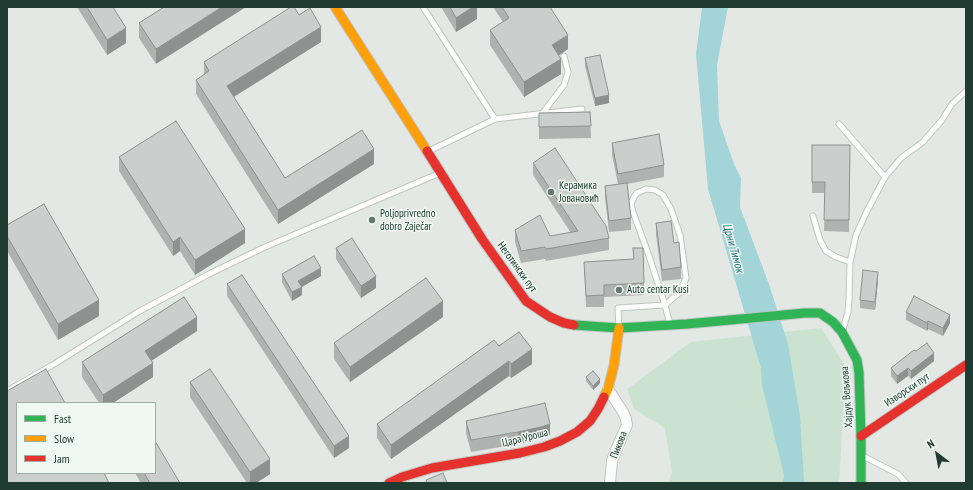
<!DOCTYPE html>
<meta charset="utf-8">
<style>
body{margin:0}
#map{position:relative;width:973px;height:490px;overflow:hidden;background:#e3e8e5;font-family:"PT Sans Narrow",sans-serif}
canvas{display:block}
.frame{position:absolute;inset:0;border:8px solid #203c32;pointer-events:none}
.legend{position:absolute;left:16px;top:402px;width:140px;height:72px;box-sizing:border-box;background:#f0f8f3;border:1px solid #9dada6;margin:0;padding:5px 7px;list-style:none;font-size:12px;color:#203c32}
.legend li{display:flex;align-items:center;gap:8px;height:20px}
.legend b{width:20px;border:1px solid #9dada6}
.north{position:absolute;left:917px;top:434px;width:40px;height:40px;-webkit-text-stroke:3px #f0f8f3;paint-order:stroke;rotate:328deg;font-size:11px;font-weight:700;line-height:16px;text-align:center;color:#203c32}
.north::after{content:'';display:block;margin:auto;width:14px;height:18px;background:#203c32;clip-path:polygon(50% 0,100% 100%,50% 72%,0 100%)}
</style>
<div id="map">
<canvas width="973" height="490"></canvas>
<div class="frame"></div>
<ul class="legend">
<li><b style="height:5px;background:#30b455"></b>Fast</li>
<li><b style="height:5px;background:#ff9f0a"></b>Slow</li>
<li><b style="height:5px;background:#e5322d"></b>Jam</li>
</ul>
<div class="north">N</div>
</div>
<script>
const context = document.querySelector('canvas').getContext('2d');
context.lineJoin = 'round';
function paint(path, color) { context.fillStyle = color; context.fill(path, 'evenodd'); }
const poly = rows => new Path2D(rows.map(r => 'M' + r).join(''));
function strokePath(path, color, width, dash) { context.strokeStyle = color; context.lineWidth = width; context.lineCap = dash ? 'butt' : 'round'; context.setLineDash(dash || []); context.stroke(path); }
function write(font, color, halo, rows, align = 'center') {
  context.font = font + ' "PT Sans Narrow",sans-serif'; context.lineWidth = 3; context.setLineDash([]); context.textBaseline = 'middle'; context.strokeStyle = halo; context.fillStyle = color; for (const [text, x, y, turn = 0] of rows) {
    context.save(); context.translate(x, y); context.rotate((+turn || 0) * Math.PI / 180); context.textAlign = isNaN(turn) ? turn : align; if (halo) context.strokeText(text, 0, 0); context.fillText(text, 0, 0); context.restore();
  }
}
const green = poly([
 [821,328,846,367,839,483,668,483,672,473,665,428,634,409,627,389,691,342]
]);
const water = poly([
 [702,7,728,7,717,65,719,121,734,164,741,178,740,207,770,287,788,344,800,416,804,483,783,483,784,475,762,385,761,368,708,189,696,54]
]);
const lane = poly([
 [423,7,495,119],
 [542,114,564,85,568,72,564,56],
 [839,124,885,177],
 [429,151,495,119,582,109],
 [813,216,820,240,826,251,836,257,850,262],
 [619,327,618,308,665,305,680,292,686,278,680,235,671,209,663,195,655,190,646,189,637,193,634,197,631,204,633,212,649,256,665,305,670,324],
 [843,329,848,312,849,300,850,262,856,235,867,211,885,177,901,158,923,142,942,120,952,104,966,91],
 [7,391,51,366,138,312,211,273,265,247,440,173],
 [863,456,898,474,906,483]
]);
const street = poly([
 [608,389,623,412,626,419,627,425,616,450,612,461,610,483]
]);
const fast = poly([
 [574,325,619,328,687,324,805,313,820,313,833,322,842,332,857,360,859,373,861,436,861,483]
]);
const slow = poly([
 [335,7,427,151],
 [604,397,608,389,614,365,619,328]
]);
const jam = poly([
 [427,151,482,239,526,301,550,317,564,323,574,325],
 [861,436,966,365],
 [389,483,402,477,432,468,520,453,544,447,560,441,577,432,590,421,598,409,604,397]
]);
const wall = poly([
 [77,7,113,7,126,43,107,55],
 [164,7,156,64,139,38,139,23],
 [441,7,477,7,477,19,456,32],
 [493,7,550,7,568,49,558,56,561,74,524,97,490,45,490,30,503,22],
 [299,15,321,42,234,97,285,178,374,164,278,224,196,94,196,80,204,75,204,62],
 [585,58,609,103,595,106,585,66],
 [590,112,591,138,539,139,539,113],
 [612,143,664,165,664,177,627,184,631,218,631,230,609,232,605,198,605,186,618,184,612,155],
 [812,145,850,156,849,232,824,231,825,193,812,193],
 [119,157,245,243,195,275,180,251,173,256,119,171],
 [533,163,609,238,609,250,546,261,545,259,521,263,515,242,515,230,550,236,571,233,533,175],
 [656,223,674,243,681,267,681,279,662,281,656,234],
 [7,225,99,316,58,340,7,251],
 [336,248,376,288,361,298,336,259],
 [633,248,644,283,644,295,604,297,604,307,586,307,584,262,633,259],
 [282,274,321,276,302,287,302,295,292,301,282,282],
 [878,280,875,310,860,308,860,300],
 [227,284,349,448,334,458,227,296],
 [906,312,950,323,943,336,928,329,927,331,906,320],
 [443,317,350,382,334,359,334,343],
 [197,331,151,361,153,377,113,403,99,403,82,377,82,362],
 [499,346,532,364,511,378,509,376,391,459,377,438,377,424],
 [916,351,934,361,911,379,908,376,897,384,891,376,891,368],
 [586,377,600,383,593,390,586,381],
 [190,382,270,474,256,483,247,483,190,397],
 [466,421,550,435,541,438,518,444,471,452,466,433],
 [135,473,155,473,180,483,141,483]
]);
const shadedWall = poly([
 [222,7,246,7,156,64,156,49],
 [473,7,477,7,477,19,456,32,456,18],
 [321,27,321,42,227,101,227,86],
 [126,28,126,43,107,55,107,40],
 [568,35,568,49,552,60,552,45],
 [561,59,561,74,524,97,524,82],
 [609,95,609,103,595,106,595,98],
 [374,149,374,164,278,224,278,210],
 [245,229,245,243,195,275,195,260],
 [180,237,180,251,173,256,173,242],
 [321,268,321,276,298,289,298,281],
 [878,272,878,280,875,310,875,302],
 [376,276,376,288,361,298,361,286],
 [302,287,302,295,292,301,292,292],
 [99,300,99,316,58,340,58,324],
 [443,301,443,317,350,382,350,367],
 [950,315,950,323,943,336,943,328],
 [197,317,197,331,145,365,145,351],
 [928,321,928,329,927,331,927,323],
 [532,349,532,364,511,378,511,364],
 [934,353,934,361,911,379,911,371],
 [509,361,509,376,391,459,391,445],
 [153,363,153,377,113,403,103,403,103,395],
 [908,368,908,376,897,384,897,376],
 [600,379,600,383,593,390,593,386],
 [550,424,550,435,541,438,518,444,518,432],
 [349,436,349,448,334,458,334,446],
 [270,459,270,474,256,483,250,483,250,472]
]);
const building = poly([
 [87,7,113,7,126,28,107,40,87,7],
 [164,7,222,7,156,49,139,23,164,7],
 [291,7,294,7,299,15,310,8,321,27,227,86,285,178,362,130,374,149,278,210,196,80,209,71,204,62,291,7],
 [450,7,473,7,456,18,450,7],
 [502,7,550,7,568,35,552,45,561,59,524,82,490,30,509,18,502,7],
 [600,55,609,95,595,98,585,58,600,55],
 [590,112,591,126,539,127,539,113,590,112],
 [176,121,245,229,195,260,180,237,173,242,119,157,176,121],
 [659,134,664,165,618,174,612,143,659,134],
 [812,145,850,145,849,220,824,220,825,182,812,182,812,145],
 [555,148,606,226,609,238,546,249,545,247,521,251,515,230,540,215,550,236,578,231,533,163,555,148],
 [627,183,631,218,609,221,605,186,627,183],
 [44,204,99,300,58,324,7,236,7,225,44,204],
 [671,221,674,243,679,242,681,267,662,270,656,223,671,221],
 [352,238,376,276,361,286,336,248,352,238],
 [633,248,643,248,644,283,604,285,604,295,586,296,584,262,634,259,633,248],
 [314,256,321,268,298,281,302,287,292,292,282,274,314,256],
 [863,270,878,272,875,302,860,300,863,270],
 [242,275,349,436,334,446,227,284,242,275],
 [426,278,443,301,350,367,334,343,426,278],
 [914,296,950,315,943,328,928,321,927,323,906,312,914,296],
 [184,297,197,317,145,351,153,363,103,395,82,362,184,297],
 [519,332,532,349,511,364,509,361,391,445,377,424,494,340,499,346,519,332],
 [927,343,934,353,911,371,908,368,897,376,891,368,914,350,916,351,927,343],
 [46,369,65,403,17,403,17,473,104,473,109,483,7,483,7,391,46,369],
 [210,369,270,459,250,472,190,382,210,369],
 [593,371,600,379,593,386,586,377,593,371],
 [545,403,550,424,541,427,518,432,471,440,466,421,545,403],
 [155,441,180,483,150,483,144,473,155,473,155,441],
 [443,473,447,483,427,483,426,480,443,473]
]);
const markers = [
 [551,192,4,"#647871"],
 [372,220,4,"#647871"],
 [619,290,4,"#647871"]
];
const poiNames = [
 ["Керамика",559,186],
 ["Јовановић",559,199],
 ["Poljoprivredno",380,214],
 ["dobro Zaječar",380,227],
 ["Auto centar Kusi",627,290]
];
const streetNames = [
 ["Неготински пут",517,267,54],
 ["Изворски пут",907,390,-34],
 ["Хајдук Вељкова",847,397,-94],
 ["Цара Уроша",525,438,-14],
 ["Пикова",619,445,-69]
];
const waterNames = [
 ["Црни Тимок",733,248,74]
];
paint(green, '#cbe2d0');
paint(water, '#a2d4d8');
strokePath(lane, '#c0c5c2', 7);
strokePath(street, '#c0c5c2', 12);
strokePath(fast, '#bec6c2', 11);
strokePath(slow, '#bec6c2', 11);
strokePath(jam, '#bec6c2', 11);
strokePath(lane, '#fbfcfb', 5);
strokePath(street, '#fbfcfb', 10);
strokePath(fast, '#30b455', 9);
strokePath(slow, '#ff9f0a', 9);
strokePath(jam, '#e5322d', 9);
paint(wall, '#aeb2b0');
paint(shadedWall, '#8d9190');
paint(building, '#cacfcd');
strokePath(building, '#8d9190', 1);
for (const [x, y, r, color] of markers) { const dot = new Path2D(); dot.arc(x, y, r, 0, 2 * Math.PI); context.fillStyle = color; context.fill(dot); strokePath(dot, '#f0f8f3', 1.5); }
write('11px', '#203c32', '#f0f8f3', poiNames, 'left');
write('11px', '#203c32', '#f0f8f3', streetNames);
write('italic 12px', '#197079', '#f0f8f3', waterNames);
</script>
